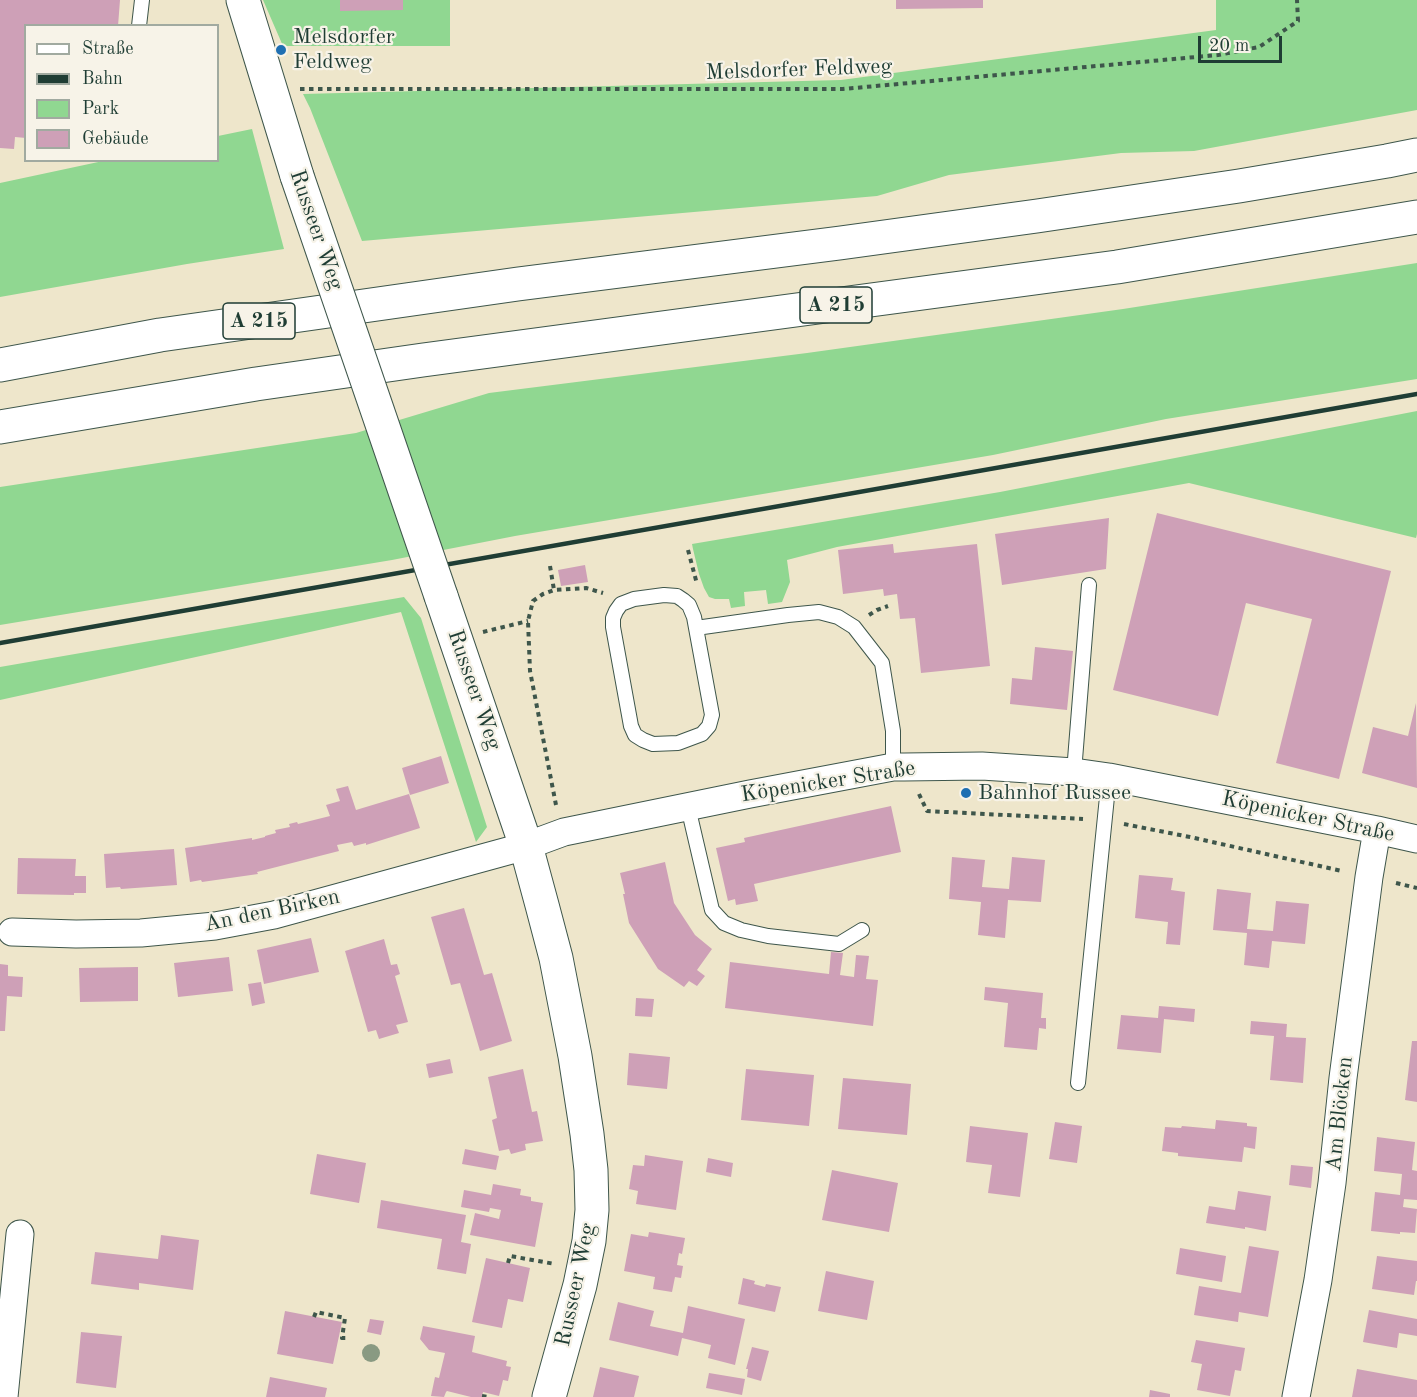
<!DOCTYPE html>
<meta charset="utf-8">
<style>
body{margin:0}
#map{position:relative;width:1417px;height:1397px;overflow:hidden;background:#eee6cb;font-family:"Old Standard TT",serif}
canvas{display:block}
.legend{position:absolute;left:24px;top:24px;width:195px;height:138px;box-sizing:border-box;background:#f7f3e8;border:2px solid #a1aaa0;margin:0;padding:8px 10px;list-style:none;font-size:18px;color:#1f3d34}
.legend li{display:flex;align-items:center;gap:12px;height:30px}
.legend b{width:30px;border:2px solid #a1aaa0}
.scale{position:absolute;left:1198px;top:36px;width:84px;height:27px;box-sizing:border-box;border:3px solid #1f3d34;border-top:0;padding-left:8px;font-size:18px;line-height:21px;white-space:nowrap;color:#1f3d34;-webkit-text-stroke:4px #f7f3e8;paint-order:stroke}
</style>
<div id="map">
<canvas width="1417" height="1397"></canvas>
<ul class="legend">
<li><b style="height:8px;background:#fff"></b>Straße</li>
<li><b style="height:8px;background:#1f3d34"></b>Bahn</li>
<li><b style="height:16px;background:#90d791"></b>Park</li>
<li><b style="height:16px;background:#cea0b7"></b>Gebäude</li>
</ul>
<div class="scale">20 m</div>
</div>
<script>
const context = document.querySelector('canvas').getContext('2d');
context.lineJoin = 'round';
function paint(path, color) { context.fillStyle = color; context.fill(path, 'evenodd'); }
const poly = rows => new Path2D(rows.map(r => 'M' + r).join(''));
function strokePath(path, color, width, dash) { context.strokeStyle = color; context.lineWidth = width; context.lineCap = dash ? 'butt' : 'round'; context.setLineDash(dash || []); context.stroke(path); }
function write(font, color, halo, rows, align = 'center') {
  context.font = font + ' "Old Standard TT",serif'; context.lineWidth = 4.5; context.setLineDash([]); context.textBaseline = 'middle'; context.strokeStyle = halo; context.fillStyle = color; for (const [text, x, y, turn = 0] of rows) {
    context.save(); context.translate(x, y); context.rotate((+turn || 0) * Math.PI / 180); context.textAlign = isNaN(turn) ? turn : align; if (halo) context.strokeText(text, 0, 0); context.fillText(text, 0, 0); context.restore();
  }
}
const green = poly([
 [263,0,450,0,450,46,283,46],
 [1216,0,1417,0,1417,110,1194,151,1121,153,949,175,877,196,362,241,310,108,303,94,841,80,1216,30],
 [252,129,284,249,187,264,0,297,0,183,103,161,218,160,218,136],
 [1417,263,1417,379,1166,419,993,455,515,536,392,560,0,625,0,487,356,433,489,393,807,353,1123,309],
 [1417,411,1417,534,1416,538,1189,483,837,547,787,560,790,582,782,602,768,604,766,590,744,592,745,606,731,608,729,599,715,599,709,597,704,588,699,574,693,549,692,544,1000,492],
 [404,597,421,618,487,827,476,842,401,612,0,700,0,667]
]);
const building = poly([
 [0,0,120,0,118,26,26,26,26,138,15,137,14,149,0,148],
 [340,0,403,0,403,10,340,11],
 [896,0,983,0,983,8,896,9],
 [1157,513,1391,571,1339,779,1276,763,1312,619,1246,603,1218,716,1113,690],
 [1109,518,1106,569,1002,585,995,534],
 [893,544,894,553,977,544,990,666,921,673,915,618,900,619,897,594,884,596,883,589,843,594,838,550],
 [585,565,588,582,561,586,558,570],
 [1035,647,1073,651,1067,710,1010,704,1012,678,1032,680],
 [1416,703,1417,788,1362,773,1373,727,1408,736],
 [441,756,449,783,410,795,402,768],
 [348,786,356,810,409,794,420,828,366,845,366,843,354,846,352,842,337,845,339,851,257,872,258,874,202,882,201,880,190,882,185,848,252,838,252,840,265,837,265,836,276,833,275,830,290,827,289,824,297,822,298,824,330,816,326,805,340,801,336,789],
 [891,806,901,852,754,884,758,901,736,905,735,899,728,901,716,848,745,842,744,838],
 [174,849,177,885,121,889,120,887,106,888,104,854],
 [952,857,985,860,982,887,1009,889,1012,857,1045,860,1041,902,1008,900,1005,938,978,935,981,902,949,899],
 [18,858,76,859,75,876,86,876,86,893,74,893,74,895,17,894],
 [665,862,674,903,695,935,712,949,697,970,705,976,697,986,689,981,684,987,658,969,629,923,623,894,625,894,620,873],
 [1139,875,1173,878,1171,890,1185,892,1180,945,1166,944,1168,922,1135,918],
 [1217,889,1251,893,1247,929,1273,931,1276,901,1309,904,1305,944,1272,941,1269,968,1244,965,1247,933,1213,930],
 [464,908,484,975,492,973,512,1041,480,1051,460,983,451,985,431,917],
 [311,938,319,972,264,984,257,950],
 [384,939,391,965,397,964,400,974,395,976,408,1022,396,1025,399,1033,379,1039,376,1030,368,1032,345,951],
 [831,952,843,953,840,975,854,977,856,955,869,956,866,979,878,980,873,1026,725,1008,730,962,829,974],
 [229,957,233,991,178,997,174,963],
 [0,964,8,965,8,976,23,977,22,997,7,996,5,1031,0,1031],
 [138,967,138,1001,80,1002,79,968],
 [261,982,265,1003,252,1006,248,984],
 [985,987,1043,993,1041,1018,1046,1018,1046,1029,1039,1028,1037,1050,1004,1047,1008,1003,984,1000],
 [636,998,654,999,652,1017,635,1016],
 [1159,1006,1195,1009,1194,1022,1164,1019,1161,1053,1117,1049,1121,1015,1158,1018],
 [1251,1021,1287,1024,1286,1037,1306,1038,1303,1083,1270,1080,1274,1036,1250,1034],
 [1412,1041,1417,1041,1417,1102,1405,1100],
 [629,1053,670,1057,667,1089,627,1085],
 [450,1059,453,1073,429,1078,426,1064],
 [523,1069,532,1112,537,1111,543,1141,525,1144,526,1150,511,1154,509,1149,499,1151,492,1120,497,1118,488,1077],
 [746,1069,814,1075,809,1126,741,1120],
 [843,1078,911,1084,907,1135,838,1129],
 [1216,1120,1247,1123,1247,1126,1257,1127,1255,1149,1244,1147,1242,1162,1178,1156,1178,1153,1162,1151,1165,1127,1181,1128,1182,1126,1215,1129],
 [1055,1122,1082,1126,1077,1163,1049,1159],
 [970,1126,1028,1133,1020,1197,988,1193,992,1165,966,1162],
 [1377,1137,1415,1142,1412,1170,1417,1171,1417,1200,1404,1199,1403,1207,1417,1209,1415,1233,1400,1232,1400,1234,1371,1231,1375,1192,1400,1195,1402,1174,1374,1171],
 [465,1149,499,1156,496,1170,462,1164],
 [317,1154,366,1163,359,1203,310,1194],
 [645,1155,683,1161,676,1210,636,1204,638,1191,629,1189,633,1165,644,1166],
 [708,1158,733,1163,731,1177,706,1172],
 [1291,1165,1313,1167,1311,1188,1289,1185],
 [832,1170,898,1183,889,1232,822,1220],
 [493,1184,521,1189,520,1195,531,1197,531,1201,543,1203,535,1247,470,1235,475,1213,499,1219,501,1210,490,1208,489,1212,461,1207,464,1190,491,1195],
 [1238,1191,1271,1196,1266,1231,1245,1227,1245,1229,1206,1223,1209,1206,1235,1210],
 [381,1200,466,1215,461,1242,471,1244,466,1274,437,1269,442,1239,377,1228],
 [649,1232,685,1238,682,1254,679,1253,677,1265,683,1266,681,1278,675,1277,672,1292,653,1289,655,1277,624,1271,631,1234,648,1237],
 [161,1235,199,1240,193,1290,139,1283,139,1290,91,1284,95,1252,158,1259],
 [1249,1246,1279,1251,1268,1317,1239,1312,1238,1322,1194,1315,1199,1286,1241,1293],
 [1180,1248,1226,1256,1222,1282,1176,1274],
 [1377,1256,1417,1261,1417,1281,1416,1281,1414,1295,1372,1289],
 [486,1258,530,1268,523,1302,508,1299,502,1328,472,1322],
 [826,1271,874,1281,867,1320,818,1311],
 [743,1278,755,1281,754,1284,765,1287,766,1284,781,1287,775,1312,738,1304],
 [618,1302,654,1311,650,1326,683,1333,688,1306,745,1319,735,1365,708,1358,711,1345,682,1338,678,1356,609,1340],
 [1369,1310,1417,1319,1417,1336,1399,1333,1397,1348,1363,1342],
 [285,1311,342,1322,333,1364,277,1354],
 [370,1319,384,1321,381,1335,367,1332],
 [423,1326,475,1336,472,1352,507,1361,506,1366,511,1367,508,1381,503,1380,499,1396,483,1392,482,1397,471,1397,447,1391,446,1392,444,1397,431,1396,435,1377,439,1378,445,1353,429,1350,420,1339],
 [81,1332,122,1336,116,1388,76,1383],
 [1196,1340,1245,1348,1241,1371,1235,1370,1230,1396,1197,1390,1202,1364,1191,1362],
 [752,1347,769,1351,761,1381,747,1377,748,1369,746,1369],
 [600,1367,639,1376,634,1397,593,1397],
 [1357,1369,1417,1380,1417,1397,1352,1397],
 [709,1373,745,1379,742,1395,706,1388],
 [270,1377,327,1388,325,1397,266,1397],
 [1150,1390,1170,1394,1170,1397,1149,1397]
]);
const path = poly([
 [300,89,843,89,1218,55,1259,47,1298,21,1297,0],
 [688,550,697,584],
 [550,566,554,590],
 [869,615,877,610,888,606],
 [483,632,528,621],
 [919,794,927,811,1083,819],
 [556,805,530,671,528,621,533,601,543,594,554,590,586,588,603,593],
 [1124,824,1190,837,1342,871],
 [1396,883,1417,888],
 [508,1263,510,1256,555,1264],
 [314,1317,316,1312,345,1318,342,1338,348,1338],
 [482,1396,489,1397]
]);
const lane = poly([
 [139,26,142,0],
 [664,595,677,596,683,600,689,605,694,617,712,715,709,726,702,734,678,743,653,744,643,740,635,735,631,726,613,627,613,618,616,611,621,604,634,599,664,595],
 [696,628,788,615,819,612,838,617,854,627,882,663,893,731,893,767],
 [1074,772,1089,585],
 [688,807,712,910,724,923,741,930,768,936,839,944,862,930],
 [1078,1083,1109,777]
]);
const street = poly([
 [12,932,76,934,141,933,215,926,274,915,526,846,564,832,750,794,893,767,904,767,982,766,1074,772,1109,777,1377,830,1417,839],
 [4,1397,20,1234],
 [1296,1397,1318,1280,1332,1183,1343,1078,1369,877,1377,830]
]);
const secondary = poly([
 [243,0,297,176],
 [441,596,526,846,542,905,556,958,575,1056,587,1134,591,1170,592,1210,589,1241,580,1285,549,1397]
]);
const highway = poly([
 [0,365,160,335,518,284,840,243,1037,216,1239,186,1387,161,1417,155],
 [0,427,256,384,423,360,1117,267,1417,217]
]);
const rail = poly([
 [0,643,1417,394]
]);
const secondaryBridge = poly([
 [297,176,441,596]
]);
const trees = [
 [371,1353]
];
const markers = [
 [281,50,6,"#1f6fb2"],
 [966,793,6,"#1f6fb2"]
];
const shields = [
 [836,305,72],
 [259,321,72]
];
const shieldNames = [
 ["A 215",836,305],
 ["A 215",259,321]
];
const poiNames = [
 ["Melsdorfer",293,37],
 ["Feldweg",293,62],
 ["Bahnhof Russee",978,793]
];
const streetNames = [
 ["Melsdorfer Feldweg",799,70,-2],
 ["Russeer Weg",316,230,71],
 ["Russeer Weg",474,690,71],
 ["Köpenicker Straße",828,782,-9],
 ["Köpenicker Straße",1308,817,12],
 ["An den Birken",272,911,-12],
 ["Am Blöcken",1340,1114,-84],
 ["Russeer Weg",576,1285,-78]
];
paint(green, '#90d791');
paint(building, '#cea0b7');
strokePath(lane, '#3e564b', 16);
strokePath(street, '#3e564b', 29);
strokePath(secondary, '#3e564b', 35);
strokePath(highway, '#3e564b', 35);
strokePath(path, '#3e564b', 4, [4.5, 4.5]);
strokePath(lane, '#fff', 14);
strokePath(street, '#fff', 27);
strokePath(secondary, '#fff', 33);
strokePath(highway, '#fff', 33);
strokePath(rail, '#1f3d34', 4.5);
strokePath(secondaryBridge, '#3e564b', 35, []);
strokePath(secondaryBridge, '#fff', 33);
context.fillStyle = '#899a82';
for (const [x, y] of trees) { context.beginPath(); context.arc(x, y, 9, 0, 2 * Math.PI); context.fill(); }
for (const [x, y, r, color] of markers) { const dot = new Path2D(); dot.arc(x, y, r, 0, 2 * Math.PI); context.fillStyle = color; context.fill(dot); strokePath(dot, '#f7f3e8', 2); }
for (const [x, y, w] of shields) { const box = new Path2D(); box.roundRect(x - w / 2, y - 18, w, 36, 4.5); context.fillStyle = '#f7f3e8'; context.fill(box); strokePath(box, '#1f3d34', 1.5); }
write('bold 21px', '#1f3d34', null, shieldNames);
write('22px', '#1f3d34', '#f7f3e8', poiNames, 'left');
write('22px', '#1f3d34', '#f7f3e8', streetNames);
</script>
